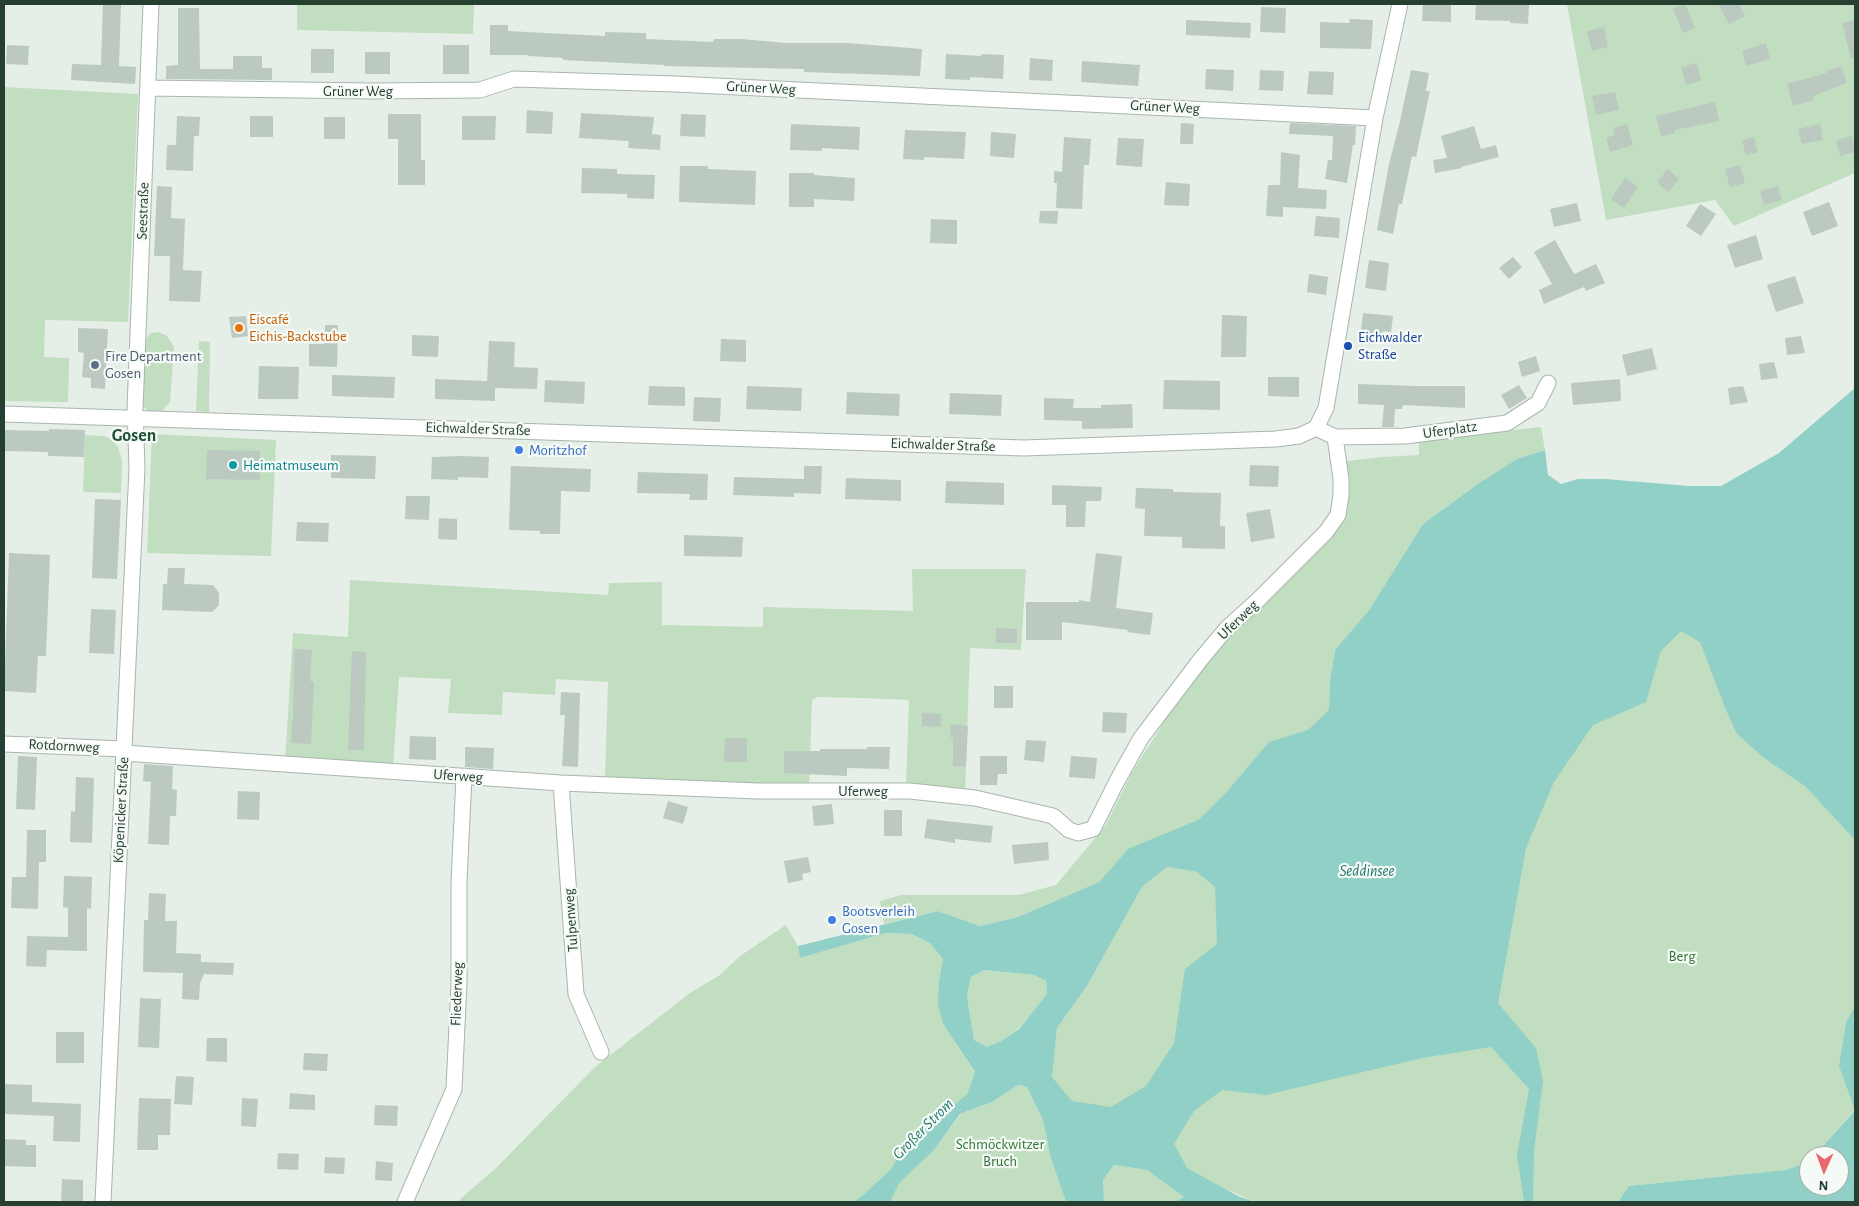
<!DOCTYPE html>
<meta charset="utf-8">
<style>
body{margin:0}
#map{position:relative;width:1859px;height:1206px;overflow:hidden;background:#e6eee8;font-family:"Alegreya Sans",sans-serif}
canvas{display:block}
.frame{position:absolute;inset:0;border:5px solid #253f30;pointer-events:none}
.north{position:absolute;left:1799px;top:1146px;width:50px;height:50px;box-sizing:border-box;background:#f6faf7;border:1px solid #a2afa7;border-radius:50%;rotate:182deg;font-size:14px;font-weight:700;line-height:20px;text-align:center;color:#253f30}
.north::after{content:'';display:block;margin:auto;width:18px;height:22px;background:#ec666d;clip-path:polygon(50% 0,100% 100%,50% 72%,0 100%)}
</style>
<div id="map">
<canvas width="1859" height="1206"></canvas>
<div class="frame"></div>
<div class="north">N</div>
</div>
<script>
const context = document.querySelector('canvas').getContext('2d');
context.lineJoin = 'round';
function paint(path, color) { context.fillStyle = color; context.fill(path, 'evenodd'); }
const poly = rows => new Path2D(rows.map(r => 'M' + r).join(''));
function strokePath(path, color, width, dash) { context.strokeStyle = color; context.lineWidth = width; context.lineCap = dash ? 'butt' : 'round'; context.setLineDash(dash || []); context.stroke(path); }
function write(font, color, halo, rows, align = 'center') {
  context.font = font + ' "Alegreya Sans",sans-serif'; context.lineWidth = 4.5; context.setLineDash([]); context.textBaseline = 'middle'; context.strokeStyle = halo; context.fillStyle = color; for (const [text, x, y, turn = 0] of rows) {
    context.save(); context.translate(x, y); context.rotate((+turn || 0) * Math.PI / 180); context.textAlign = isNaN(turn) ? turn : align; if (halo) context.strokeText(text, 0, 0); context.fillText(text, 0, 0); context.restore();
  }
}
const green = poly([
 [297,4,474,4,473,34,297,30],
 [1567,4,1855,4,1855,173,1734,226,1715,200,1606,220],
 [4,87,138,94,128,322,45,320,44,357,69,358,68,402,4,401],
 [159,332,167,336,174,347,170,402,162,411,155,413,148,411,142,405,145,340,151,333],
 [199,341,210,342,209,412,196,411],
 [1541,427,1545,450,1517,459,1479,483,1423,524,1369,610,1335,650,1330,680,1329,710,1331,712,1229,830,1128,849,1099,882,1018,917,980,926,938,911,884,924,880,901,901,895,1019,895,1056,885,1106,825,1131,774,1201,664,1342,520,1348,492,1346,461,1382,457,1419,455,1419,440],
 [152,434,276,440,271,556,147,553],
 [85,435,104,436,111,439,118,447,122,461,121,493,83,492],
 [1855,535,1855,1109,1814,1156,1809,1156,1809,1162,1785,1170,1629,1186,1618,1202,1255,1202,1071,1120,1039,1060,1054,1053,1057,1028,1087,986,1142,887,1167,867,1197,872,1505,705],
 [912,569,1026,569,1021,650,970,648,965,793,906,786,909,700,862,698,818,697,812,700,809,787,605,780,608,682,556,679,555,695,503,692,502,715,448,713,451,679,399,677,393,769,285,762,293,633,348,637,350,580,608,595,609,583,662,582,662,625,763,627,763,607,913,611],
 [786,925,798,946,800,958,886,933,912,934,930,943,943,959,939,981,943,1024,975,1073,967,1094,939,1118,906,1141,892,1168,862,1196,853,1202,457,1202,495,1169,595,1067,690,993,720,975,740,956],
 [983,970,1034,975,1046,981,1047,995,1019,1028,1001,1041,987,1047,974,1040,967,997,971,977],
 [1018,1085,1027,1087,1043,1120,1051,1159,1066,1202,890,1202,898,1183,934,1150,961,1114,992,1102],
 [1114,1165,1147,1170,1184,1197,1174,1202,1106,1202,1104,1201,1103,1180]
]);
const water = poly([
 [1855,388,1855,840,1805,786,1764,758,1737,734,1726,710,1700,642,1681,631,1661,651,1646,702,1593,725,1554,782,1526,848,1498,1003,1536,1048,1543,1081,1534,1151,1533,1202,1524,1202,1517,1155,1529,1089,1491,1047,1422,1058,1266,1095,1222,1090,1194,1111,1174,1144,1187,1168,1238,1196,1255,1202,1174,1202,1184,1197,1147,1170,1114,1165,1103,1180,1104,1201,1106,1202,1066,1202,1051,1159,1043,1120,1027,1087,1018,1085,992,1102,960,1114,934,1150,899,1183,890,1202,853,1202,862,1196,892,1168,906,1141,939,1118,967,1094,975,1072,943,1024,938,1004,939,981,943,959,930,943,912,934,886,933,800,958,798,946,938,911,980,926,1018,917,1099,882,1128,849,1198,820,1225,794,1269,742,1308,730,1329,710,1330,680,1335,650,1369,610,1423,524,1479,483,1517,459,1545,450,1548,475,1561,484,1578,479,1605,479,1689,486,1721,486,1779,453],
 [1167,867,1197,872,1215,887,1217,944,1185,969,1174,1043,1146,1086,1111,1107,1072,1101,1052,1077,1057,1028,1087,986,1142,887],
 [984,970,1034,975,1046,981,1047,994,1019,1029,1001,1041,987,1047,974,1040,967,997,971,977],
 [1855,1006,1855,1202,1618,1202,1629,1186,1785,1170,1809,1162,1809,1186,1839,1186,1839,1156,1814,1156,1855,1110,1839,1066,1846,1023]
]);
const building = poly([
 [103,4,121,4,119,66,136,67,135,84,71,80,72,64,101,65],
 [1423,4,1451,4,1451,22,1422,21],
 [1476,4,1529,4,1528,24,1510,23,1510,21,1475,20],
 [1685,4,1695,28,1683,33,1673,9],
 [1718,4,1739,4,1745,16,1729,24],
 [1261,7,1286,8,1285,33,1260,32],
 [178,8,199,8,200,69,233,69,233,56,262,56,262,68,272,68,272,80,166,79,166,66,178,65],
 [1350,19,1373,20,1371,49,1320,48,1320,22,1349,23],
 [1186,20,1251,23,1250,38,1186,35],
 [1855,20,1855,58,1851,59,1842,23],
 [490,25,508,25,508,31,565,34,605,36,605,32,646,33,646,39,713,42,714,39,741,39,786,43,848,43,922,49,920,76,804,72,804,69,664,66,664,65,563,60,563,58,528,56,528,55,490,55],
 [1604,27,1608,47,1592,51,1587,31],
 [1766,43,1770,59,1746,66,1742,51],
 [7,45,29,46,28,65,6,64],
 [443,45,469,45,469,74,443,74],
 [311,49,334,49,334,73,311,73],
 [365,52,390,52,390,74,365,74],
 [946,54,981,56,982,54,1004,55,1003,79,970,77,970,80,945,79],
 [1030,58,1053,60,1052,81,1029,80],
 [1082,61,1140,65,1138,86,1081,82],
 [1697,63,1701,81,1686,85,1681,67],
 [1841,66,1847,83,1813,96,1814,100,1793,106,1787,84,1827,73,1826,71],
 [1206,69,1234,70,1233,91,1205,89],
 [1260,70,1284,71,1283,91,1259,90],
 [1411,70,1429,73,1426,91,1430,91,1416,157,1412,156,1402,204,1399,204,1393,234,1377,230,1389,164,1400,121],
 [1309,71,1334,72,1333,95,1307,94],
 [1615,92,1619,110,1596,115,1592,96],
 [1715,102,1719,121,1675,130,1675,133,1661,136,1656,116],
 [527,110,553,112,552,134,526,133],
 [581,113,654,117,652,134,661,135,660,150,628,148,629,141,579,138],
 [388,114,421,114,421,160,425,160,425,185,398,185,398,139,388,139],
 [681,114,706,115,705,137,680,136],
 [177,116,200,117,199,136,194,136,193,171,166,170,167,145,176,145],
 [250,116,273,116,273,137,250,137],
 [462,116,496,116,495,140,462,140],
 [324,117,345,117,345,139,324,139],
 [1181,123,1194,124,1193,144,1180,144],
 [1290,123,1356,126,1355,145,1353,145,1347,183,1325,179,1328,160,1332,160,1333,136,1289,134],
 [791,124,860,127,859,150,822,148,822,151,790,150],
 [1627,124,1633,145,1610,152,1606,138,1615,135,1613,128],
 [1820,124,1823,140,1802,144,1798,129],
 [1474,126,1481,149,1496,145,1499,157,1461,167,1462,168,1435,173,1433,160,1447,158,1441,136],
 [905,130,966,132,964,159,924,157,924,160,903,159],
 [991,132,1016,134,1014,158,990,156],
 [1852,136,1855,152,1840,156,1836,140],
 [1064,137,1091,139,1089,165,1084,165,1082,209,1056,208,1057,183,1054,183,1054,171,1062,172],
 [1754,137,1758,152,1746,155,1742,140],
 [1118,138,1144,139,1142,167,1116,165],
 [1281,152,1300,155,1298,188,1327,190,1326,209,1283,207,1283,217,1266,216,1268,185,1280,185],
 [1740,165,1745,183,1730,187,1725,169],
 [680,166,708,166,708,169,756,171,755,205,679,202],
 [582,168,617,169,617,174,655,175,654,199,627,198,627,194,581,193],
 [1668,169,1679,179,1668,192,1657,182],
 [789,173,814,173,814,175,855,178,854,201,814,199,814,207,789,207],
 [1625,178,1638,187,1624,208,1611,199],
 [1166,182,1190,184,1189,206,1164,205],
 [157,186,172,187,171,218,185,219,183,270,202,271,200,302,169,301,170,256,154,256],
 [1778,186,1782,200,1764,205,1760,191],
 [1829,202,1838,226,1812,236,1803,212],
 [1577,203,1581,221,1554,227,1550,209],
 [1700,204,1716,214,1701,236,1686,226],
 [1040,211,1058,211,1057,224,1039,223],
 [1316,216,1340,218,1339,238,1314,236],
 [931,219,957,220,957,244,930,243],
 [1756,235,1763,259,1735,268,1727,245],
 [1555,240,1574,274,1596,264,1605,283,1586,291,1584,287,1544,304,1539,290,1552,284,1534,252],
 [1513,257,1522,267,1509,279,1499,268],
 [1369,260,1389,263,1386,291,1365,288],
 [1309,274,1328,277,1326,295,1307,292],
 [1795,276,1804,303,1776,312,1767,285],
 [1363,313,1393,316,1391,332,1383,331,1381,342,1360,339],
 [1222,315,1247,316,1246,357,1221,357],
 [246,316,248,336,232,338,229,317],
 [325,325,338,325,337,367,309,366,309,344,324,344],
 [78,328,108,329,105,389,91,388,91,378,82,377,84,353,78,352],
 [412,335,439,336,438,357,412,356],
 [1801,336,1805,353,1787,355,1785,338],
 [721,339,746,340,746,362,720,361],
 [489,341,515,342,514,367,538,368,537,389,495,388,495,401,435,399,435,379,487,381],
 [1652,348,1657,369,1627,376,1622,355],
 [1536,356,1540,371,1522,377,1518,362],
 [1774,362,1778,378,1761,380,1759,364],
 [259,366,299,367,298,399,258,399],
 [332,375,395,377,394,398,332,396],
 [1268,377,1299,377,1299,397,1268,396],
 [1620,379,1621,401,1573,405,1571,383],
 [545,380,585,382,584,404,544,402],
 [1164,380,1220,381,1220,410,1163,409],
 [1358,384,1415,386,1465,386,1465,408,1403,405,1402,409,1395,409,1394,427,1382,427,1384,405,1358,404],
 [1519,385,1527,398,1509,409,1501,395],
 [649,386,685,387,685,406,648,405],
 [747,386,802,388,801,411,746,409],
 [1743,386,1748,402,1730,405,1728,388],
 [847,392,900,394,899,416,846,414],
 [950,393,1002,395,1001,416,949,414],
 [694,397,721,398,720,422,693,421],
 [1044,398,1074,399,1073,408,1101,408,1101,405,1132,404,1133,428,1082,429,1082,421,1044,420],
 [49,429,85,430,84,457,48,456,48,452,4,451,4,430,49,431],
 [207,450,260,451,260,480,206,479],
 [331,455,376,456,375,479,331,478],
 [461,456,489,457,488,478,458,477,458,480,431,479,432,457],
 [1250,465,1279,466,1278,487,1249,486],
 [511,466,591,469,590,492,561,491,560,534,540,534,540,531,509,530],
 [804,466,822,466,821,494,794,493,794,497,733,495,734,477,804,479],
 [638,472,708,474,707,500,689,500,690,494,637,493],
 [846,478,901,480,901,501,845,499],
 [946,481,1004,483,1004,505,945,503],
 [1052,485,1102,487,1101,501,1086,501,1085,527,1066,527,1066,505,1052,505],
 [1136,488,1173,489,1173,492,1221,493,1220,526,1225,526,1225,549,1182,548,1182,537,1144,536,1145,509,1135,508],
 [406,496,430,496,429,520,405,519],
 [95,499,121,500,117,579,92,578],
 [1270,509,1275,538,1251,542,1246,513],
 [439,518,457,519,457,540,438,539],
 [297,522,329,523,328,542,296,541],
 [684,535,743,537,742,557,684,556],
 [9,553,50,555,46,656,38,656,36,693,4,691],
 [1096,553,1122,556,1116,608,1153,613,1150,635,1127,632,1128,630,1062,622,1062,640,1026,640,1026,602,1079,602,1079,600,1090,602],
 [168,568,185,568,184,584,213,585,219,593,219,605,212,612,162,610,163,584,167,584],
 [91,609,116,610,114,654,89,653],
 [996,628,1017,629,1017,643,996,643],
 [294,649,312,650,310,681,314,682,311,744,291,743,292,721,293,722],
 [352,651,366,652,364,750,348,750],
 [994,686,1013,686,1013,708,994,708],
 [561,692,580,693,578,767,562,766,565,715,560,715],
 [1103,712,1127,713,1126,733,1102,732],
 [922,713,941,714,941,727,922,726],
 [951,724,968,726,966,766,953,766,953,738,950,737],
 [410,736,436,737,436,760,409,759],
 [725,738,747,738,747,762,724,762],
 [1026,740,1046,741,1044,762,1024,760],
 [465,747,494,748,493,769,465,767],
 [867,747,890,747,889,769,847,768,847,776,784,773,784,751,820,751,820,749,867,749],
 [18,756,37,757,35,810,16,809],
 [980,756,1007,756,1007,774,998,774,997,785,980,785],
 [1071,756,1097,758,1095,779,1069,777],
 [144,764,173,766,172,789,177,790,176,816,170,816,169,845,148,844,151,782,143,781],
 [76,777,94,778,92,843,70,842,71,811,75,812],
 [238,791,260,792,259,820,237,819],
 [668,801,688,807,683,824,663,818],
 [832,804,834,824,814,826,812,806],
 [884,810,902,810,902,836,884,836],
 [927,819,993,826,991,843,955,839,955,843,924,838],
 [27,830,46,830,46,862,39,862,38,909,11,908,12,877,26,877],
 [1048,842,1049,860,1014,864,1012,845],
 [808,857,811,872,802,874,803,880,788,883,784,861],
 [64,876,92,877,91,909,87,908,87,951,47,950,46,967,26,966,27,936,68,937,68,908,63,907],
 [149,893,166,894,165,921,177,921,176,953,201,954,201,962,234,963,233,975,204,974,200,983,199,1000,182,999,183,973,143,972,144,920,148,920],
 [140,998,161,999,159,1048,138,1047],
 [56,1032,84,1032,84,1063,56,1063],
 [207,1038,227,1038,227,1062,206,1061],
 [304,1053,328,1054,327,1071,303,1070],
 [176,1076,194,1077,192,1105,174,1104],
 [4,1084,32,1085,32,1102,81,1104,80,1142,53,1141,54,1116,4,1114],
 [290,1093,315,1095,315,1110,289,1109],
 [139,1098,171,1099,170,1135,158,1135,158,1150,137,1150],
 [242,1098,258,1099,256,1127,241,1126],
 [375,1105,398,1106,397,1126,374,1125],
 [4,1139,26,1140,26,1145,36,1145,36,1167,4,1166],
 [278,1153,299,1154,298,1170,277,1169],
 [325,1157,345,1158,344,1174,324,1173],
 [376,1161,393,1163,392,1181,375,1180],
 [62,1179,83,1180,83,1202,61,1202]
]);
const minor = poly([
 [148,88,372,91,480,90,514,79,675,84,1375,118],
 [4,414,1024,448,1276,439,1299,436,1316,428,1326,408,1375,118,1400,4],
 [1335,437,1405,436,1507,423,1538,403,1548,383],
 [4,744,124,749],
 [124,753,561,783,758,791,910,791,975,798,1053,816,1069,830,1078,833,1093,829,1117,781,1141,738,1201,659,1227,628,1258,600,1326,532,1338,515,1341,495,1341,479,1335,437,1316,428],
 [561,783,576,994,601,1052],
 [103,1202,137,468,135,409,151,4],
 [405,1202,454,1089,459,983,459,882,464,776]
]);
const markers = [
 [239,328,5,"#e8710a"],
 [1348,346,5,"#1a4fb4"],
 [95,365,5,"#5c6f8a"],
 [519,450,5,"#3f7fe0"],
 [233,465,5,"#0f9aa8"],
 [832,920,5,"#3f7fe0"]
];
const streetNames = [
 ["Grüner Weg",761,88,3],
 ["Grüner Weg",358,91],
 ["Grüner Weg",1165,107,3],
 ["Seestraße",143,211,-88],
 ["Eichwalder Straße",478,429,2],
 ["Uferplatz",1450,430,-8],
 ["Eichwalder Straße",943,445,2],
 ["Uferweg",1238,620,-44],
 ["Rotdornweg",64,746,3],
 ["Uferweg",458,776,4],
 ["Uferweg",863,791],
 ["Köpenicker Straße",121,810,-87],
 ["Tulpenweg",571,920,-94],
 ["Fliederweg",457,994,-88]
];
const foodNames = [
 ["Eiscafé",249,319],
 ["Eichis-Backstube",249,336]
];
const transitNames = [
 ["Eichwalder",1358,337],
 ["Straße",1358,354]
];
const serviceNames = [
 ["Fire Department",105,356],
 ["Gosen",105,373]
];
const shopNames = [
 ["Moritzhof",529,450],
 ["Bootsverleih",842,911],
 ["Gosen",842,928]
];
const cultureNames = [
 ["Heimatmuseum",243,465]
];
const parkNames = [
 ["Berg",1682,956],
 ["Schmöckwitzer",1000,1144],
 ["Bruch",1000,1161]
];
const waterNames = [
 ["Seddinsee",1367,871],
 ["Großer Strom",923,1129,-45]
];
const quarterNames = [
 ["Gosen",134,436]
];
paint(green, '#c1dec0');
paint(water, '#91d0c7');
paint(building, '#bbc9c0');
strokePath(minor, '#a8b6ad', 17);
strokePath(minor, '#fff', 15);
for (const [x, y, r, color] of markers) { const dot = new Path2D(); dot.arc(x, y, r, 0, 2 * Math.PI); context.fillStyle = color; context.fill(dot); strokePath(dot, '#f6faf7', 2); }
write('15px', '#253f30', '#f6faf7', streetNames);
write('15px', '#c56008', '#f6faf7', foodNames, 'left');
write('15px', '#164399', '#f6faf7', transitNames, 'left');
write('15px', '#4e5e75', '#f6faf7', serviceNames, 'left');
write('15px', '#366cbe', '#f6faf7', shopNames, 'left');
write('15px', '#0d838f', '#f6faf7', cultureNames, 'left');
write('15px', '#317537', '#f6faf7', parkNames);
write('italic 16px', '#21796e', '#f6faf7', waterNames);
write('bold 18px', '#215137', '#f6faf7', quarterNames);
</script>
